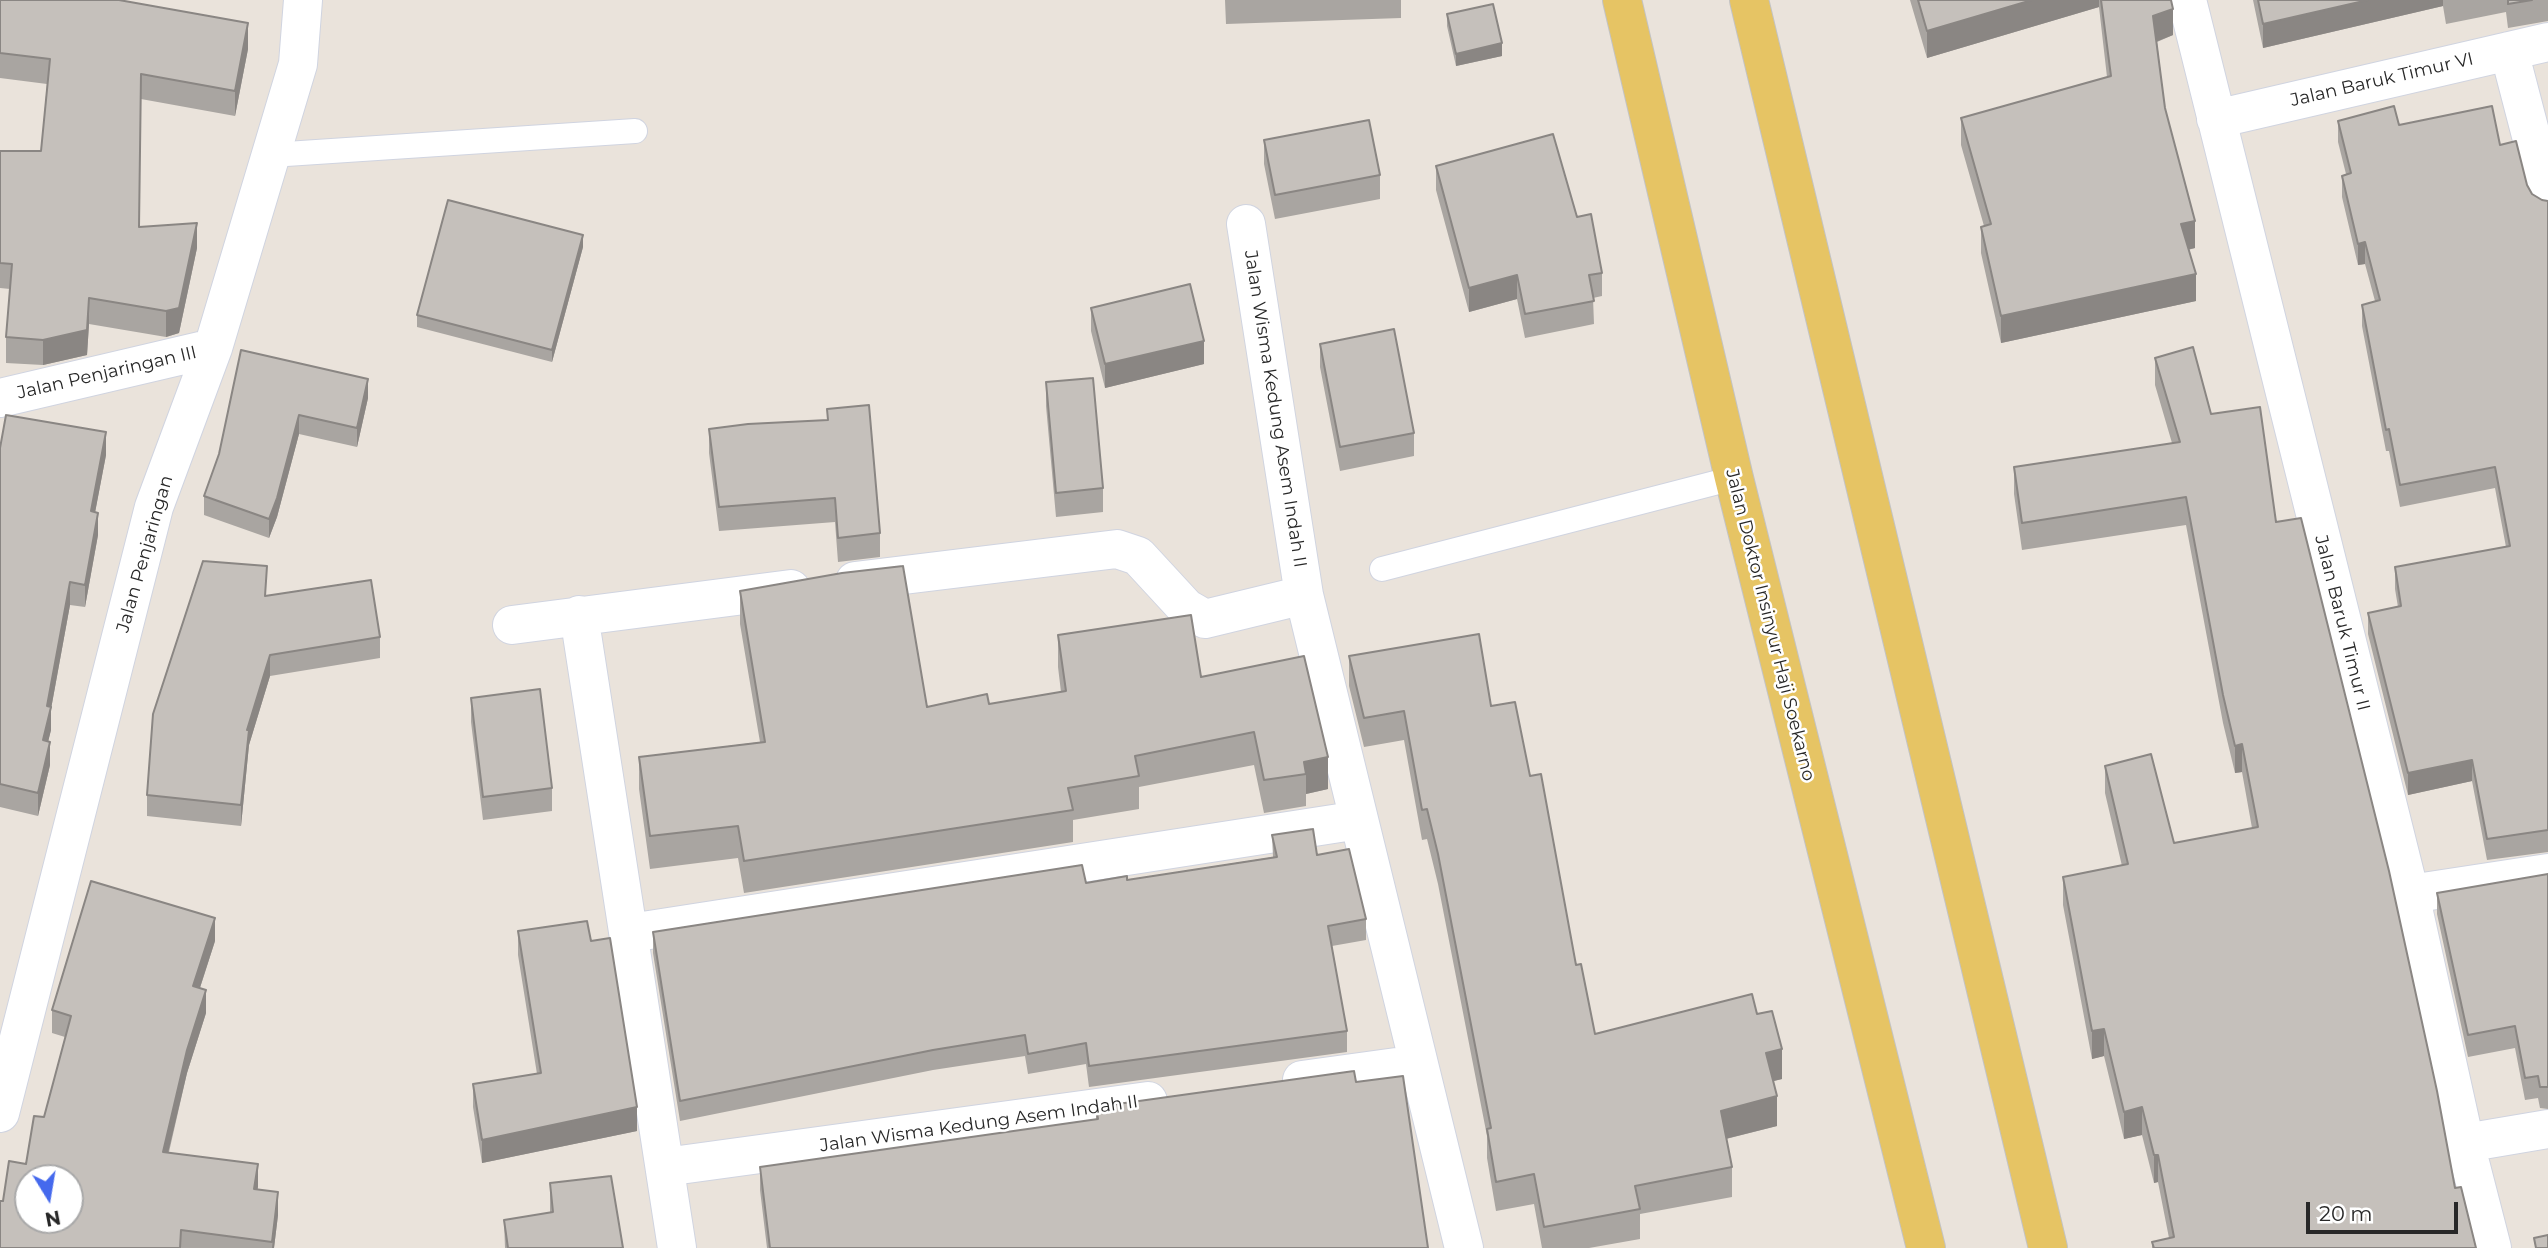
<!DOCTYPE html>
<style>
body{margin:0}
#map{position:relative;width:2548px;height:1248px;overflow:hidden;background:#eae3db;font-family:Montserrat,sans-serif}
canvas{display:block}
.north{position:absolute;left:14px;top:1164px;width:70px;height:70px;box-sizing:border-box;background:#fff;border:2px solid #a9a9a9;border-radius:50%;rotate:169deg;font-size:19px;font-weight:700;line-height:28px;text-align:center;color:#282828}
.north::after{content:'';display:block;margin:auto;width:24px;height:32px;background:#4569ed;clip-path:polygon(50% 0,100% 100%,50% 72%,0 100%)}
.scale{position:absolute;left:2306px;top:1202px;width:152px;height:32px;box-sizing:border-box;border:4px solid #282828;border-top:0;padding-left:9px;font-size:21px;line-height:24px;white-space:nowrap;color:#282828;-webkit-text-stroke:5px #fff;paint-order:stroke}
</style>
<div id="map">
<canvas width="2548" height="1248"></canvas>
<div class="north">N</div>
<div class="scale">20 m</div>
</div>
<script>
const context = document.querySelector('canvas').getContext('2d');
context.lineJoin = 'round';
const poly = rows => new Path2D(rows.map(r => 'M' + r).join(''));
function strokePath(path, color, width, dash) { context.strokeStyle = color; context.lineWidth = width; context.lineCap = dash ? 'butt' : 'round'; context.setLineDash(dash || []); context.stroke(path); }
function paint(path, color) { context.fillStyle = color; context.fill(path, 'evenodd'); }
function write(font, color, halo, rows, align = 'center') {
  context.font = font + ' Montserrat,sans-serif'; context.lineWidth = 5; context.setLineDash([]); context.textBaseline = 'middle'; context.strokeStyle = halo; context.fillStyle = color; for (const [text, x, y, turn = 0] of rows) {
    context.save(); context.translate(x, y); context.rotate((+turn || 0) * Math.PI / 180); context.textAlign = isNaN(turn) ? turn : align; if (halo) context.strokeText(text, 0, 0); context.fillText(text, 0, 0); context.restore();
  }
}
const lane = poly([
 [271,155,635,131],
 [1382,569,1734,478]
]);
const street = poly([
 [2187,0,2410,894,2465,1143,2492,1248],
 [2509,51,2548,201],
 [2216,119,2548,42],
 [1246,224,1304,595,1464,1248],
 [0,398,213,348],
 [855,581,1117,549,1138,556,1186,608,1205,619,1304,595],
 [579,615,677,1248],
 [512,625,791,589],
 [2410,894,2548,873],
 [630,933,1359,820],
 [1302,1080,1418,1064],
 [0,1113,154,507,213,348,298,64,303,0],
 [2465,1143,2548,1129],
 [665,1167,1148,1101]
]);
const primary = poly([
 [1622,0,1734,478,1926,1248],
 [1749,0,2048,1248]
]);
const wall = poly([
 [0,0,248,49,235,116,141,99,139,227,197,248,179,333,166,337,89,324,87,355,43,365,6,363,6,337,10,289,0,288,0,151,41,151,47,84,0,78],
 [1225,0,1401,0,1401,18,1226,24],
 [1910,0,2171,0,2173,35,2157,42,2165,108,2195,248,2188,250,2196,301,2001,343,1981,253,1981,227,1984,226,1961,145,1961,118,2107,77,2099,7,1927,58],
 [2253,0,2548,0,2548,21,2508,28,2506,12,2446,24,2443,6,2263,48],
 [1447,14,1502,56,1456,66,1447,26],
 [2338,121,2399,125,2500,145,2532,194,2542,200,2548,201,2548,852,2487,860,2472,781,2408,795,2368,634,2368,613,2398,607,2395,589,2395,567,2506,547,2495,488,2400,507,2389,451,2386,451,2362,326,2362,305,2375,301,2365,264,2358,265,2342,197,2342,176,2346,174,2338,142],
 [1264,140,1380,175,1380,199,1275,219,1264,164],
 [1436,166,1577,217,1602,273,1602,296,1593,298,1594,324,1525,338,1517,299,1469,312,1436,190],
 [583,247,552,362,417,327,417,315],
 [1091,308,1204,364,1105,388,1091,331],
 [1320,344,1414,433,1414,456,1340,471,1320,367],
 [241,350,368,398,357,447,299,434,277,517,269,538,204,515,204,496,219,454],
 [2155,358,2211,414,2276,522,2455,1188,2476,1248,2152,1248,2152,1242,2169,1238,2158,1182,2154,1183,2142,1135,2124,1139,2104,1056,2092,1059,2063,905,2063,877,2122,866,2105,793,2105,766,2174,843,2252,828,2242,772,2235,773,2223,723,2186,525,2022,550,2014,494,2014,467,2172,443,2155,385],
 [1046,382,1103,488,1103,512,1056,517,1046,406],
 [827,409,880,533,880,557,838,562,835,522,719,531,709,453,709,429,827,421],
 [0,448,106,455,95,512,98,535,85,607,70,605,51,709,51,730,48,741,50,765,38,816,0,807],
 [740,591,927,707,989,704,1061,692,1058,667,1058,635,1201,677,1328,789,1306,794,1306,806,1264,813,1254,765,1139,787,1139,809,1073,820,1073,842,744,893,738,858,650,869,639,789,639,757,760,742,740,624],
 [266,596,380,637,380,658,270,676,249,745,241,826,147,816,147,795],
 [1349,656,1491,706,1530,776,1576,965,1595,1034,1757,1014,1782,1079,1773,1081,1777,1126,1726,1139,1732,1167,1732,1197,1640,1214,1640,1239,1589,1248,1542,1248,1534,1204,1496,1211,1487,1158,1487,1136,1438,884,1427,839,1422,840,1404,740,1364,747,1349,686],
 [471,698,552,788,552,811,483,820,471,722],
 [1272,835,1317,855,1366,919,1366,940,1332,946,1347,1031,1347,1052,1089,1087,1086,1064,1028,1074,1025,1056,933,1070,680,1121,653,953,653,932,1086,883,1127,880,1273,857],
 [2548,874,2548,1109,2540,1108,2538,1098,2525,1100,2515,1048,2468,1057,2437,914,2437,893],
 [518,931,591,941,637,1131,482,1163,473,1107,473,1084,537,1074,518,955],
 [215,941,200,988,206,1013,187,1073,169,1152,258,1189,278,1215,274,1248,0,1248,3,1201,26,1164,44,1117,65,1037,52,1033,52,1010],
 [1356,1082,1428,1248,767,1248,760,1190,760,1167,1096,1119,1096,1107],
 [550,1183,623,1248,505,1248,504,1220,550,1213]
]);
const shadedWall = poly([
 [2032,0,2099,0,2099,7,1927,58,1927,31],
 [2368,0,2443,0,2443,6,2263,48,2263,24],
 [2173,9,2173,35,2153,43,2153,16],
 [248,23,248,49,235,116,235,91],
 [1502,43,1502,56,1456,66,1456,54],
 [2195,221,2195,248,2181,251,2181,224],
 [197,223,197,248,179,333,166,337,166,311],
 [583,235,583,247,552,362,552,350],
 [2365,242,2365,264,2358,265,2358,244],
 [2196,274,2196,301,2001,343,2001,316],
 [1517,275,1517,299,1469,312,1469,288],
 [89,298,89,324,87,355,43,365,43,340],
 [1204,341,1204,364,1105,388,1105,364],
 [368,379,368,398,357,447,357,428],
 [299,415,299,434,277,517,269,538,269,519],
 [106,432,106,455,91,534,91,511],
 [98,513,98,535,85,607,85,585],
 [70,582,70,605,51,709,51,730,43,763,43,740,47,706],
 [270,655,270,676,249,745,241,826,241,805,247,730],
 [50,742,50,765,38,816,38,793],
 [2242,744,2242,772,2235,773,2235,746],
 [1328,757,1328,789,1306,794,1306,774,1304,762],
 [2472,760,2472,781,2408,795,2408,773],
 [215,918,215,941,193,1009,193,986],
 [206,990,206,1013,187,1073,163,1174,163,1152,187,1050],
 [2104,1029,2104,1056,2092,1059,2092,1031],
 [1782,1049,1782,1079,1766,1083,1766,1053],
 [1777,1096,1777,1126,1721,1140,1721,1111],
 [637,1107,637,1131,482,1163,482,1140],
 [2142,1107,2142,1135,2124,1139,2124,1112],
 [2154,1155,2158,1155,2158,1182,2154,1183],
 [258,1164,258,1187,254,1212,254,1189],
 [278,1192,278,1215,274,1248,272,1248]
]);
const building = poly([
 [0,0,119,0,248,23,235,91,141,74,139,227,197,223,179,308,166,311,89,298,87,330,43,340,6,337,12,264,0,263,0,151,41,151,50,59,0,53,0,0],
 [1918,0,2032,0,1927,31,1918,0],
 [2101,0,2171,0,2173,9,2153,16,2165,108,2195,221,2181,224,2196,274,2001,316,1981,227,1991,224,1961,118,2111,76,2101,0],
 [2258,0,2368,0,2263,24,2258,0],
 [2508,0,2532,0,2508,4,2508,0],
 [1493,4,1502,43,1456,54,1447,14,1493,4],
 [2394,106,2399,125,2492,106,2500,145,2516,141,2527,185,2532,194,2542,200,2548,201,2548,830,2487,839,2472,760,2408,773,2368,613,2401,606,2395,567,2510,546,2495,467,2400,485,2389,429,2386,430,2362,305,2380,300,2365,242,2358,244,2342,176,2351,173,2338,121,2394,106],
 [1369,120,1380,175,1275,195,1264,140,1369,120],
 [1553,134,1577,217,1591,214,1602,273,1589,275,1594,301,1525,314,1517,275,1469,288,1436,166,1553,134],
 [448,200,583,235,552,350,417,315,448,200],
 [1190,284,1204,341,1105,364,1091,308,1190,284],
 [1394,329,1414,433,1340,447,1320,344,1394,329],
 [2193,347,2211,414,2260,407,2276,522,2301,518,2389,871,2437,1091,2455,1188,2461,1187,2476,1248,2154,1248,2152,1242,2174,1237,2158,1155,2154,1155,2142,1107,2124,1112,2104,1029,2092,1031,2063,877,2128,864,2105,766,2151,754,2174,843,2258,827,2242,744,2235,746,2223,695,2186,497,2022,523,2014,467,2180,442,2155,358,2193,347],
 [241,350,368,379,357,428,299,415,277,498,269,519,204,496,219,454,241,350],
 [1093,378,1103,488,1056,493,1046,382,1093,378],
 [869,405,880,533,838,538,835,498,719,507,709,429,748,424,828,420,827,409,869,405],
 [6,415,106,432,91,511,98,513,85,585,70,582,47,706,51,707,43,740,50,742,38,793,0,784,0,448,6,415],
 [203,561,267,566,265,596,371,580,380,637,270,655,247,730,249,730,241,805,147,795,153,714,203,561],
 [903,566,927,707,987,694,989,704,1066,691,1058,635,1191,615,1201,677,1304,656,1328,757,1304,762,1306,774,1264,780,1254,732,1135,756,1139,776,1068,788,1073,810,744,861,738,826,650,836,639,757,765,742,740,591,842,573,903,566],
 [1479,634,1491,706,1515,702,1530,776,1541,774,1576,965,1581,964,1595,1034,1752,994,1757,1014,1772,1011,1782,1049,1766,1053,1777,1096,1721,1111,1732,1167,1635,1186,1640,1209,1544,1227,1534,1174,1496,1182,1487,1129,1491,1128,1438,854,1427,809,1422,810,1404,711,1364,718,1349,656,1479,634],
 [540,689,552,788,483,797,471,698,540,689],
 [1313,829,1317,855,1349,849,1366,919,1328,926,1347,1031,1089,1066,1086,1043,1028,1054,1025,1035,933,1050,680,1101,653,932,1082,865,1086,883,1127,876,1127,880,1277,857,1272,835,1313,829],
 [2548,874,2548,1087,2540,1087,2538,1076,2525,1078,2515,1026,2468,1035,2437,893,2548,874],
 [91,881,215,918,193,986,206,990,187,1050,163,1152,258,1164,254,1189,278,1192,272,1242,181,1230,180,1248,0,1248,0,1201,3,1201,9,1161,26,1164,34,1116,44,1117,71,1016,52,1010,91,881],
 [28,1178,70,1178,70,1220,28,1220,28,1178],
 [587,921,591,941,610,938,637,1107,482,1140,473,1084,541,1073,518,931,587,921],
 [1354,1071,1356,1082,1403,1076,1428,1248,770,1248,760,1167,1098,1119,1096,1107,1354,1071],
 [611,1176,623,1248,508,1248,504,1220,553,1212,550,1183,611,1176],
 [2548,1235,2548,1248,2536,1248,2534,1238,2548,1235]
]);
const streetNames = [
 ["Jalan Baruk Timur VI",2382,80,-13],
 ["Jalan Penjaringan III",107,373,-13],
 ["Jalan Wisma Kedung Asem Indah II",1275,409,81],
 ["Jalan Penjaringan",145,554,-74],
 ["Jalan Baruk Timur II",2342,623,76],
 ["Jalan Doktor Insinyur Haji Soekarno",1770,625,76],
 ["Jalan Wisma Kedung Asem Indah II",979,1124,-8]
];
strokePath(lane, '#d0d4e0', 26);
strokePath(street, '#d0d4e0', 40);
strokePath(primary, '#c3c3c3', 40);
strokePath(lane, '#fff', 24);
strokePath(street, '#fff', 38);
strokePath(primary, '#e6c464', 38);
paint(wall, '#a9a5a1');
paint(shadedWall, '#8a8683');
paint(building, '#c5c0bb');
strokePath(building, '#8a8683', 2);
write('18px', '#282828', '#fff', streetNames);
</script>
